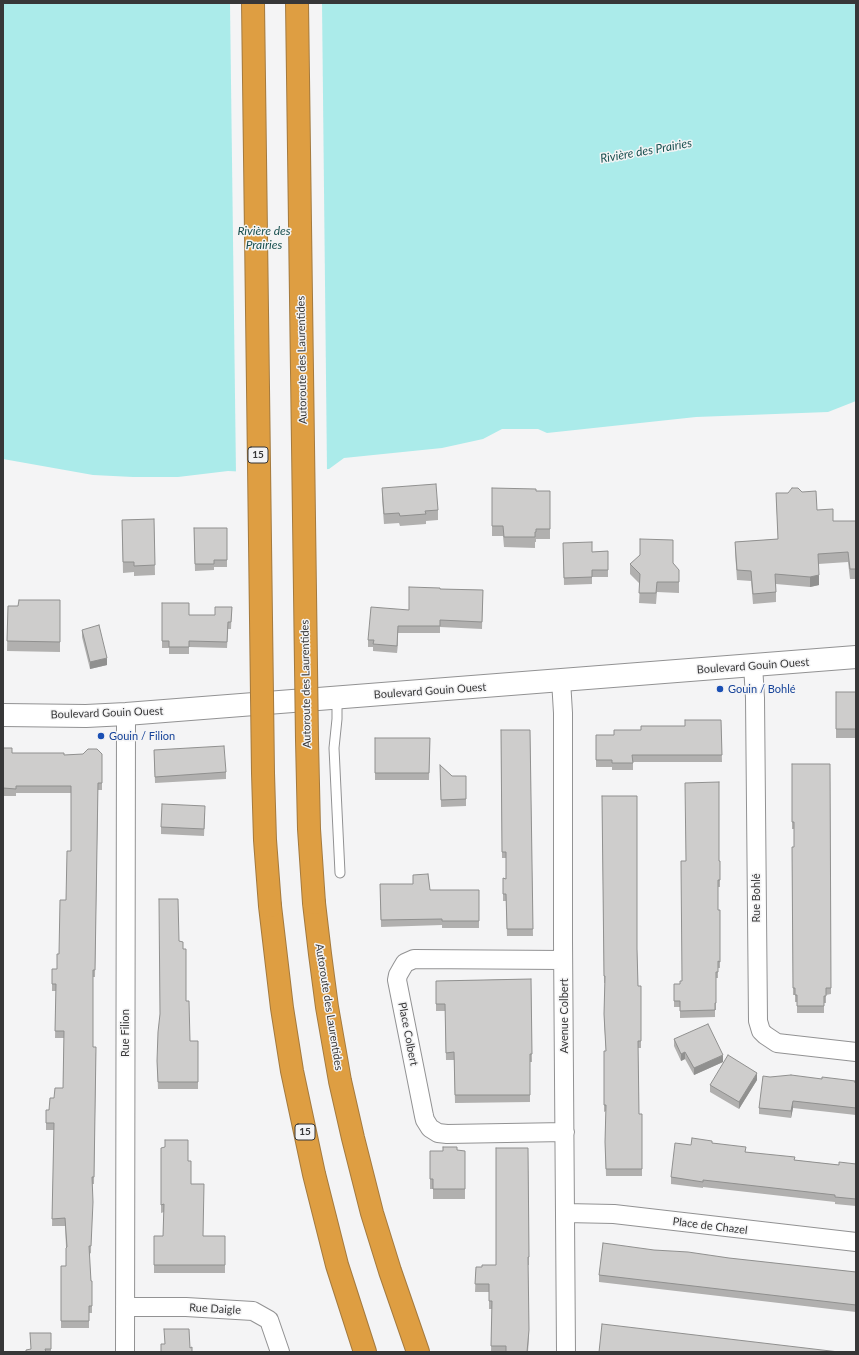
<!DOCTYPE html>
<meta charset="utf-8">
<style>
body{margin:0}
#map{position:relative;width:859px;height:1355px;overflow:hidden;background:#f4f4f5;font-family:Lato,sans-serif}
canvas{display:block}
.frame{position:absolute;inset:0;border:4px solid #373738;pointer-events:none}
</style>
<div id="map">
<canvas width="859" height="1355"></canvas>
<div class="frame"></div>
</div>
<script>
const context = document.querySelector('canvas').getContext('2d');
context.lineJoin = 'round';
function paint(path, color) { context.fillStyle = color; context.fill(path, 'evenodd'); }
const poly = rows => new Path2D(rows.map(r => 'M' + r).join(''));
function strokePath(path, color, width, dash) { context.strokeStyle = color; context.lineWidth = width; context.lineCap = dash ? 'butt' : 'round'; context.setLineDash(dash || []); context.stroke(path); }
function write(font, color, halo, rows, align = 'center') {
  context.font = font + ' Lato,sans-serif'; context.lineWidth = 3; context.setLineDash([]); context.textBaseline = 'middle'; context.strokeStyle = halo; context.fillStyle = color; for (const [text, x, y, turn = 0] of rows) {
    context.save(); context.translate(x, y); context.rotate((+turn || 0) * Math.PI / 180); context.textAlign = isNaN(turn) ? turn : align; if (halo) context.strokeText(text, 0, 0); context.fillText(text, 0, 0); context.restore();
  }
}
const water = poly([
 [3,3,856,3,856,401,828,412,696,417,547,433,538,429,502,429,483,439,442,448,344,458,329,469,269,473,228,471,178,477,133,477,93,475,3,459]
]);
const pier = poly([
 [230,3,322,3,327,471,270,475,236,474]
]);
const service = poly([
 [337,698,337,719,334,748,340,873]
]);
const minor = poly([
 [753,665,755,698,758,1021,761,1031,765,1035,777,1043,856,1052],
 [561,680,563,713,563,941,566,1352],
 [563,960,414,959,405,963,402,968,398,975,397,980,424,1116,425,1120,430,1128,438,1133,447,1134,565,1132],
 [565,1213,614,1214,856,1242],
 [125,1307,186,1307,253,1311,269,1320,280,1352],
 [125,1352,126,714]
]);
const tertiary = poly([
 [3,715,86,716,126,714,856,657]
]);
const motorway = poly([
 [314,903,320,954,327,1007,340,1081,353,1138,372,1213,390,1271,418,1352],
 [270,906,282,1008,292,1071,314,1174,337,1265,365,1352]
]);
const motorwayBridge = poly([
 [253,3,263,773,265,840,270,906],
 [297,3,307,740,309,829,314,903]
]);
const wall = poly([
 [382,488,438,510,438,520,426,521,426,524,400,526,399,523,384,524,382,498],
 [492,488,536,491,550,491,550,539,536,539,536,542,535,542,535,548,504,547,503,536,492,536],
 [776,493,817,510,833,521,856,521,856,579,850,579,848,562,818,564,819,585,810,587,776,584,776,602,753,604,751,581,737,580,735,552,735,542,778,539],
 [154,519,155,575,134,576,134,572,123,573,122,520],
 [194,528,227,528,227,567,214,567,214,570,195,571],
 [563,543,592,552,608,551,608,577,592,577,592,584,564,585],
 [673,563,679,570,679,593,657,592,656,604,639,603,640,584,630,574,630,564],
 [440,589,483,590,482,629,440,627,440,633,398,633,397,653,373,651,373,647,368,647,368,640,409,610],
 [60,600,60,652,7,651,8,606,18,606],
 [162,603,189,615,215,615,232,607,231,629,228,629,227,648,189,647,189,654,169,654,169,648,162,648],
 [82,630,107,665,90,669,82,637],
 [836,692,856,692,856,738,836,738],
 [721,720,722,762,633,762,633,770,612,770,612,767,596,767,596,735,614,735,641,730,685,726],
 [501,730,530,730,533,936,507,936,506,901,503,901,503,878,506,879,506,858,502,858],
 [375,738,430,738,429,780,375,780],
 [3,748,12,753,64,755,102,754,102,790,98,790,95,977,93,977,93,1047,96,1054,94,1184,92,1184,91,1253,89,1254,91,1281,92,1281,92,1313,89,1313,89,1328,61,1328,61,1266,66,1266,66,1247,65,1226,52,1226,54,1130,46,1130,46,1110,49,1110,54,1098,63,1088,64,1038,55,1038,56,991,52,991,52,969,57,969,66,900,71,851,71,793,16,793,16,796,3,796],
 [154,750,226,772,226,779,155,783],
 [792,764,830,764,831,994,826,995,826,1003,824,1003,824,1013,797,1013,797,1002,795,1002,795,995,793,995,792,847,794,847,794,829,792,829],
 [440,765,452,776,466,776,466,806,441,807],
 [602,796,637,949,638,986,641,1041,641,1048,638,1048,639,1114,642,1114,642,1176,606,1176,605,1142,606,1111,604,1112,604,1051,606,1051,604,1021,605,983,604,983],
 [205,813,204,836,161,834,161,827],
 [686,861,720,861,720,887,718,887,718,910,720,910,720,968,718,968,718,978,716,978,716,1010,715,1010,715,1017,680,1018,680,1007,674,1007,674,984,680,984,682,981],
 [380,884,413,884,430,890,479,890,479,928,442,928,442,925,381,927],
 [179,941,183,949,186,1001,190,1041,198,1041,198,1089,158,1089,157,1061],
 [531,979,532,1062,530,1062,530,1102,455,1103,454,1060,446,1060,445,1011,436,1011,436,981],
 [674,1039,723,1062,694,1075,685,1059,681,1061,674,1046],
 [770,1077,856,1083,856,1115,793,1108,791,1118,759,1114,759,1108],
 [757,1080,739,1109,710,1092,710,1085],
 [712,1143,746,1152,795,1160,839,1165,856,1164,856,1206,835,1204,835,1202,703,1187,703,1188,671,1184,671,1177,691,1145],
 [161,1148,188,1161,191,1184,203,1236,225,1236,225,1273,154,1273,154,1236,163,1236,164,1212,161,1213],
 [528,1148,529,1265,528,1265,529,1338,528,1352,491,1352,492,1309,489,1309,489,1292,475,1292,476,1267,482,1267,496,1265],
 [430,1151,465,1151,465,1199,433,1199,433,1189,430,1189],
 [654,1250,856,1272,856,1312,599,1282,599,1275],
 [51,1333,51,1352,26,1352,31,1349]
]);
const shadedWall = poly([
 [819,575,819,585,810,587,810,577],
 [398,626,398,633,397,653,397,646],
 [107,658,107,665,90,669,90,662],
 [685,1052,685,1059,681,1061,681,1054],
 [723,1055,723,1062,694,1075,694,1068],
 [757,1073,757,1080,739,1109,739,1102],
 [793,1101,793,1108,791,1118,791,1111]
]);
const building = poly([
 [436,484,438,510,425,511,426,514,400,516,399,513,384,514,382,488,436,484],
 [492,488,536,489,536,491,550,491,550,529,536,529,536,532,535,532,535,537,504,537,503,526,492,526,492,488],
 [792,488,798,488,802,492,816,491,817,510,833,509,833,521,856,521,856,569,850,569,848,552,818,554,819,575,810,577,775,574,776,592,753,594,751,571,737,570,735,542,778,539,776,493,788,493,792,488],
 [154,519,155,565,134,566,134,562,123,562,122,520,154,519],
 [194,528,227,528,227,560,214,560,214,564,195,564,194,528],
 [640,539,673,540,673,563,679,570,679,582,657,582,656,593,639,593,640,574,630,564,640,555,640,539],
 [592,542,592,552,608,551,608,570,592,570,592,577,564,578,563,543,592,542],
 [409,587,440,588,440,589,483,590,482,622,440,620,440,626,398,626,397,646,373,644,374,640,368,640,371,607,409,610,409,587],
 [19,600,60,600,60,642,7,641,8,606,18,606,19,600],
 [162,603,189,603,189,615,215,615,215,607,232,607,231,622,228,622,227,642,189,641,189,647,169,647,169,641,162,641,162,603],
 [99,625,107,658,90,662,82,630,99,625],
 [836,692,856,692,856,729,836,729,836,692],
 [685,720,721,720,722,755,632,755,633,763,612,763,612,760,596,760,596,735,614,735,614,730,641,730,641,726,685,726,685,720],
 [501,730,530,730,533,929,507,929,506,894,503,894,503,878,506,879,506,852,502,852,501,730],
 [375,738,430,738,429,773,375,773,375,738],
 [224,746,226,772,155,777,154,750,224,746],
 [3,748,12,748,12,753,64,753,64,755,83,754,88,749,97,749,102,754,102,783,98,783,95,970,93,970,93,1047,96,1047,94,1177,92,1177,93,1202,91,1246,89,1246,91,1281,92,1281,92,1306,89,1306,89,1321,61,1321,61,1266,66,1266,66,1248,67,1247,65,1218,52,1219,54,1123,46,1123,46,1110,49,1110,50,1098,54,1098,55,1088,63,1088,64,1031,55,1031,56,984,52,984,52,969,57,969,57,954,59,954,60,900,66,900,67,851,71,851,71,786,16,786,16,789,3,788,3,748],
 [792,764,830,764,831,988,826,988,826,996,824,996,824,1006,797,1006,797,995,795,995,795,988,793,988,792,847,794,847,794,822,792,822,792,764],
 [440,765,452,776,466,776,466,799,441,800,440,765],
 [719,782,719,861,720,861,720,880,718,880,718,910,720,910,720,962,718,961,718,972,716,972,716,1003,715,1003,715,1010,680,1011,680,1001,674,1001,674,984,680,984,680,981,682,981,681,861,686,861,685,783,719,782],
 [602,796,637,796,637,949,638,986,641,986,641,1041,638,1041,639,1114,642,1114,642,1169,606,1169,605,1142,606,1105,604,1105,604,1051,606,1051,604,1014,605,976,604,976,602,796],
 [162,804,205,806,204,829,161,827,162,804],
 [428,874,430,890,479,890,479,921,442,921,442,919,381,920,380,884,413,884,413,875,428,874],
 [159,899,178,899,179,941,183,942,183,949,186,949,186,1001,189,1001,190,1041,198,1041,198,1082,158,1082,157,1061,158,1032,160,1014,159,899],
 [531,979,532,1054,530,1054,530,1095,455,1095,454,1052,446,1053,445,1004,436,1004,436,981,531,979],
 [708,1024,723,1055,694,1068,685,1052,681,1054,674,1039,708,1024],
 [728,1055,757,1073,739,1102,710,1085,728,1055],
 [791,1075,822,1079,822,1077,855,1081,855,1083,856,1083,856,1108,793,1101,791,1111,759,1108,763,1076,770,1077,791,1075],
 [692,1138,712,1141,712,1143,746,1147,745,1152,795,1157,794,1160,839,1165,839,1162,856,1164,856,1199,835,1197,835,1195,703,1180,703,1182,671,1177,675,1143,691,1145,692,1138],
 [165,1140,188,1140,188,1161,191,1161,191,1184,204,1184,203,1236,225,1236,225,1265,154,1265,154,1236,163,1236,164,1204,161,1205,161,1148,165,1147,165,1140],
 [443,1147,457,1147,457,1150,465,1151,465,1189,433,1189,433,1179,430,1179,430,1151,443,1151,443,1147],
 [496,1148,528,1148,529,1257,528,1257,529,1330,527,1352,506,1352,506,1346,491,1346,492,1301,489,1301,489,1284,475,1284,476,1267,482,1267,482,1265,496,1265,496,1148],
 [603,1243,654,1250,688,1252,729,1258,856,1272,856,1305,599,1275,603,1243],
 [602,1324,839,1352,599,1352,602,1324],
 [164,1329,189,1329,190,1348,192,1347,192,1352,161,1352,161,1344,165,1344,164,1329],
 [30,1333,51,1333,51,1349,45,1349,46,1352,26,1352,26,1350,31,1349,30,1333]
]);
const markers = [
 [720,689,4,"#1a4fb4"],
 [101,736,4,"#1a4fb4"]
];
const shields = [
 [258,455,20],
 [305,1132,20]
];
const shieldNames = [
 ["15",258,455],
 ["15",305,1132]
];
const streetNames = [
 ["Autoroute des Laurentides",302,360,-91],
 ["Boulevard Gouin Ouest",753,666,-4],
 ["Autoroute des Laurentides",306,684,-91],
 ["Boulevard Gouin Ouest",430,691,-4],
 ["Boulevard Gouin Ouest",107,713,-2],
 ["Rue Bohlé",756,898,-90],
 ["Autoroute des Laurentides",329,1007,81],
 ["Avenue Colbert",564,1016,-90],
 ["Rue Filion",125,1033,-90],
 ["Place Colbert",408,1034,79],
 ["Place de Chazel",710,1226,7],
 ["Rue Daigle",215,1309,3]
];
const transitNames = [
 ["Gouin / Bohlé",728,689],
 ["Gouin / Filion",109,736]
];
const waterNames = [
 ["Rivière des Prairies",646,151,-10],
 ["Rivière des",264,231],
 ["Prairies",264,245]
];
paint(water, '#abebea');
paint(pier, '#f4f4f5');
strokePath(service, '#929293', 11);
strokePath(minor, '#929293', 20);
strokePath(tertiary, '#929293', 24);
strokePath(motorway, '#a47a3e', 24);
strokePath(service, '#fff', 9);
strokePath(minor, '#fff', 18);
strokePath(tertiary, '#fff', 22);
strokePath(motorway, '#de9e42', 22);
strokePath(motorwayBridge, '#a47a3e', 24, []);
strokePath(motorwayBridge, '#de9e42', 22);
paint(wall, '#b1b0af');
paint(shadedWall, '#90908f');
paint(building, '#cecdcc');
strokePath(building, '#90908f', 1);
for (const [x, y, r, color] of markers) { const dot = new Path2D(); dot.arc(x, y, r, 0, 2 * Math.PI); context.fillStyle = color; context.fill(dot); strokePath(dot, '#f4f4f5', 1.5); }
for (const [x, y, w] of shields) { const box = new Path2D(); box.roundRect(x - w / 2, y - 8, w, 16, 3); context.fillStyle = '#f4f4f5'; context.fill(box); strokePath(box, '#373738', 1); }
write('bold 10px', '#373738', null, shieldNames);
write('11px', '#373738', '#f4f4f5', streetNames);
write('11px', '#164399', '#f4f4f5', transitNames, 'left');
write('italic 12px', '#195050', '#f4f4f5', waterNames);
</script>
